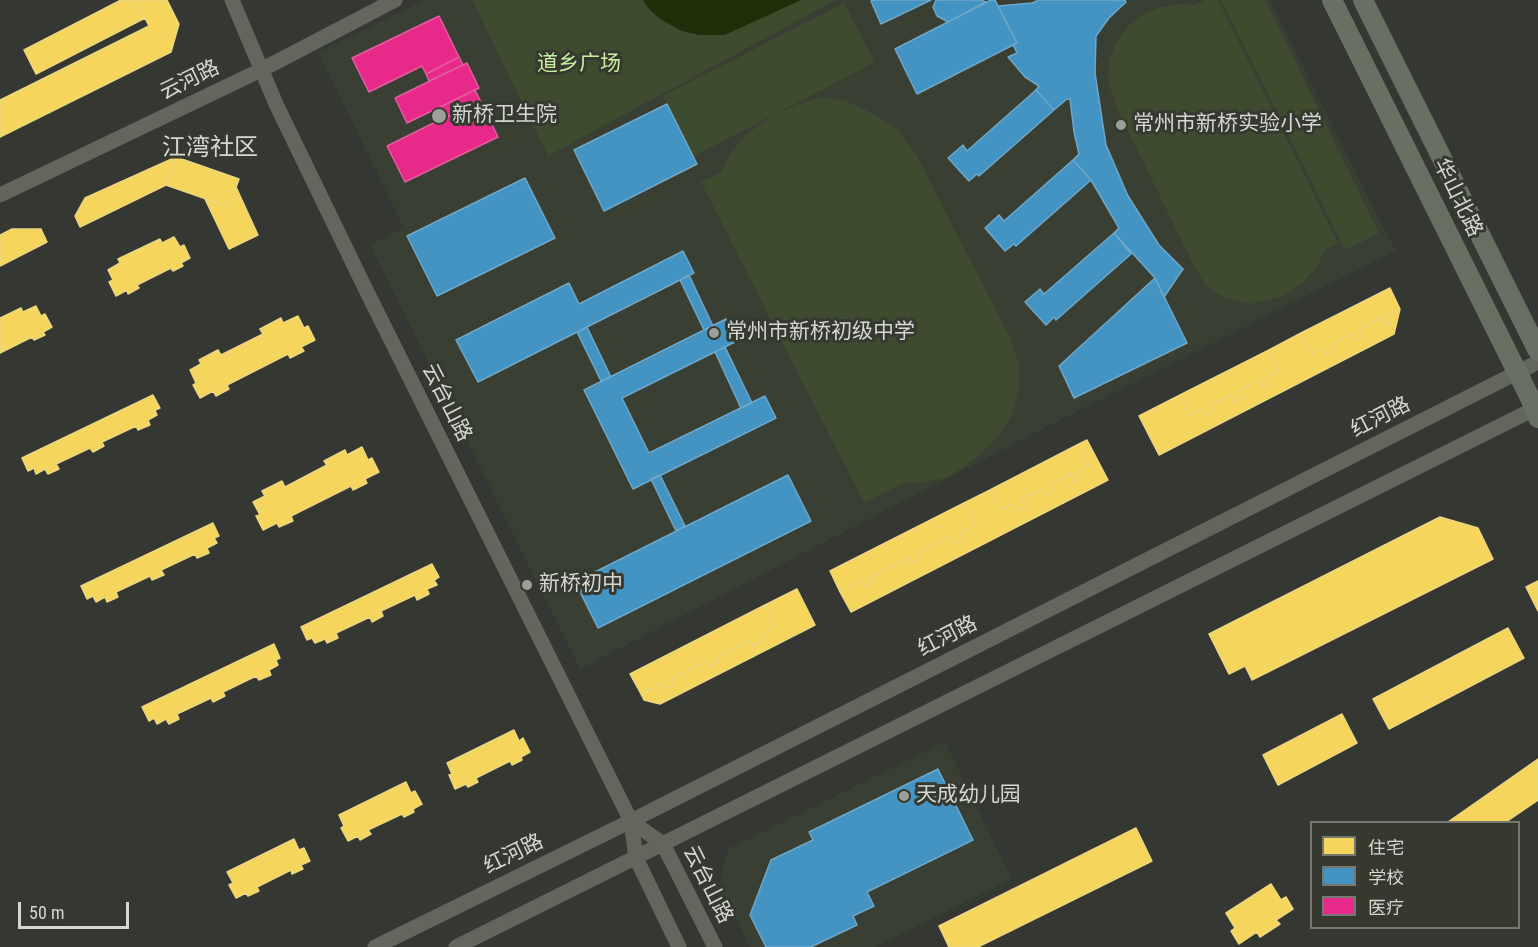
<!DOCTYPE html>
<meta charset="utf-8">
<style>
body{margin:0}
#map{position:relative;width:1538px;height:947px;overflow:hidden;background:#353732;font-family:"Roboto Condensed","Noto Sans SC",sans-serif}
canvas{display:block}
.legend{position:absolute;left:1310px;top:821px;width:210px;height:108px;box-sizing:border-box;background:#353930;border:2px solid #757871;margin:0;padding:8px 10px;list-style:none;font-size:18px;color:#d5d7d2}
.legend li{display:flex;align-items:center;gap:12px;height:30px}
.legend b{width:30px;border:2px solid #757871}
.scale{position:absolute;left:18px;top:902px;width:111px;height:27px;box-sizing:border-box;border:3px solid #d5d7d2;border-top:0;padding-left:8px;font-size:18px;line-height:21px;white-space:nowrap;color:#d5d7d2;-webkit-text-stroke:4px #353930;paint-order:stroke}
</style>
<div id="map">
<canvas width="1538" height="947"></canvas>
<ul class="legend">
<li><b style="height:16px;background:#f6d55c"></b>住宅</li>
<li><b style="height:16px;background:#4393c3"></b>学校</li>
<li><b style="height:16px;background:#e7298a"></b>医疗</li>
</ul>
<div class="scale">50 m</div>
</div>
<script>
const context = document.querySelector('canvas').getContext('2d');
context.lineJoin = 'round';
function paint(path, color) { context.fillStyle = color; context.fill(path, 'evenodd'); }
const poly = rows => new Path2D(rows.map(r => 'M' + r).join(''));
function strokePath(path, color, width, dash) { context.strokeStyle = color; context.lineWidth = width; context.lineCap = dash ? 'butt' : 'round'; context.setLineDash(dash || []); context.stroke(path); }
function write(font, color, halo, rows, align = 'center') {
  context.font = font + ' "Roboto Condensed","Noto Sans SC",sans-serif'; context.lineWidth = 6; context.setLineDash([]); context.textBaseline = 'middle'; context.strokeStyle = halo; context.fillStyle = color; for (const [text, x, y, turn = 0] of rows) {
    context.save(); context.translate(x, y); context.rotate((+turn || 0) * Math.PI / 180); context.textAlign = isNaN(turn) ? turn : align; if (halo) context.strokeText(text, 0, 0); context.fillText(text, 0, 0); context.restore();
  }
}
const built = poly([
 [425,0,472,0,548,156,836,0,1270,0,1396,251,1058,421,580,669,370,245,404,228,318,52],
 [945,742,1012,879,875,947,750,947,719,883,728,849]
]);
const green = poly([
 [472,0,836,0,548,156],
 [1205,0,1218,0,1338,243,1325,250,1316,268,1303,282,1285,295,1265,301,1248,304,1226,298,1207,287,1195,268,1116,106,1108,81,1109,61,1117,41,1128,26,1143,15,1161,7,1180,4,1195,5],
 [1221,0,1265,0,1379,233,1345,250],
 [844,3,875,62,694,156,663,96],
 [822,97,846,101,870,112,898,130,916,154,1009,336,1019,363,1019,388,1011,416,999,435,979,455,963,468,945,478,920,483,906,482,864,503,701,182,721,172,731,153,746,135,772,116,796,105]
]);
const water = poly([
 [643,0,801,0,725,35,699,35,682,31,660,19,648,8]
]);
const homes = poly([
 [121,0,136,0,145,18,36,74,24,50,121,0],
 [136,0,167,0,179,24,171,52,0,137,0,100,149,26,136,0],
 [176,157,239,179,229,207,166,185,176,157],
 [176,157,166,185,80,227,75,216,85,198,176,157],
 [236,187,258,235,229,249,205,199,229,207,236,187],
 [12,229,41,229,47,242,0,266,0,235,12,229],
 [174,237,180,247,184,245,190,258,181,263,183,266,173,271,171,268,137,285,139,288,128,294,127,290,116,296,109,282,113,280,108,270,120,263,118,259,160,239,162,243,174,237],
 [1390,288,1400,309,1388,315,1392,323,1385,326,1381,318,1359,330,1363,336,1356,340,1352,333,1332,344,1335,350,1327,354,1323,348,1311,354,1301,333,1390,288],
 [36,306,41,316,45,314,52,327,43,332,45,335,34,340,32,337,0,353,0,318,21,308,23,312,36,306],
 [1400,309,1394,334,1159,455,1139,416,1180,395,1190,416,1202,409,1206,416,1214,412,1211,405,1231,395,1235,402,1242,398,1238,391,1260,380,1264,388,1271,385,1267,377,1279,371,1269,350,1301,333,1311,354,1323,348,1327,354,1335,350,1332,344,1352,333,1356,340,1363,336,1359,330,1381,318,1385,326,1392,323,1388,315,1400,309],
 [298,316,304,328,308,326,315,340,301,347,304,351,290,358,288,354,227,385,229,389,216,396,213,391,200,398,193,385,196,383,190,370,201,364,199,360,218,350,221,355,263,334,260,329,281,318,283,323,298,316],
 [1269,350,1279,371,1267,377,1271,385,1264,388,1260,380,1238,391,1242,398,1235,402,1231,395,1211,405,1214,412,1206,416,1202,409,1190,416,1180,395,1269,350],
 [153,395,160,408,155,410,157,415,148,420,150,425,138,430,136,426,102,442,104,446,93,452,90,448,56,464,59,469,48,474,45,469,36,474,34,468,28,471,22,458,153,395],
 [1087,440,1108,480,851,612,840,592,863,580,866,586,874,582,871,577,908,558,910,564,919,560,916,554,951,536,955,543,963,539,960,533,976,525,964,503,990,490,1000,510,1013,504,1016,511,1025,506,1021,499,1042,489,1045,496,1052,492,1049,485,1071,474,1075,482,1081,479,1077,471,1089,465,1079,444,1087,440],
 [1079,444,1089,465,1077,471,1081,479,1075,482,1071,474,1049,485,1052,492,1045,496,1042,489,1021,499,1025,506,1016,511,1013,504,1000,510,990,490,1079,444],
 [362,447,368,460,372,458,379,472,365,479,367,483,353,490,351,486,291,516,293,521,279,527,277,523,263,530,256,516,260,515,253,502,265,496,262,491,282,481,285,487,327,465,324,461,345,450,347,455,362,447],
 [964,503,976,525,960,533,963,539,955,543,951,536,916,554,919,560,910,564,908,558,871,577,874,582,866,586,863,580,840,592,830,571,964,503],
 [1440,517,1478,528,1493,559,1252,680,1245,666,1229,674,1209,634,1440,517],
 [213,523,219,536,214,538,217,543,207,548,209,553,197,558,195,554,161,570,164,575,152,580,150,576,116,592,118,597,107,602,105,597,96,602,93,596,87,599,81,586,213,523],
 [432,564,439,577,434,580,437,585,427,589,429,594,417,600,415,595,381,611,383,616,372,622,370,617,336,633,338,638,327,643,325,639,315,643,312,638,307,640,301,627,432,564],
 [1538,581,1538,611,1526,587,1538,581],
 [797,589,815,625,660,704,644,700,641,694,662,683,665,689,674,685,671,679,706,661,709,667,719,662,716,657,750,640,753,646,763,641,760,635,776,627,765,605,797,589],
 [765,605,776,627,760,635,763,641,753,646,750,640,716,657,719,662,709,667,706,661,671,679,674,685,665,689,662,683,641,694,630,674,765,605],
 [1508,628,1524,658,1389,729,1373,699,1508,628],
 [274,644,280,658,276,660,278,665,269,670,271,675,259,680,256,676,223,692,225,696,213,702,211,698,177,714,179,719,169,724,166,719,157,724,154,718,149,721,142,707,274,644],
 [1342,714,1357,743,1278,785,1263,755,1342,714],
 [514,730,519,741,523,738,530,752,521,757,522,760,512,765,510,761,476,778,478,782,468,787,466,784,455,789,449,775,452,774,447,763,514,730],
 [1538,759,1538,800,1506,822,1448,822,1538,759],
 [406,782,411,793,415,791,422,804,413,809,414,812,404,817,402,814,368,830,371,834,360,840,358,836,348,841,341,828,344,826,339,815,406,782],
 [1136,828,1152,861,978,947,949,947,939,926,1136,828],
 [294,839,299,850,304,848,310,861,301,865,303,869,292,874,291,870,257,887,259,891,248,896,246,893,236,898,229,885,233,883,227,872,294,839],
 [1271,884,1281,900,1286,897,1293,909,1276,920,1280,924,1260,937,1257,932,1239,944,1231,931,1235,928,1226,913,1271,884]
]);
const schools = poly([
 [874,0,931,0,881,24,871,1,874,0],
 [936,0,981,0,986,2,948,22,937,16,933,7,936,0],
 [991,0,995,0,1017,43,917,94,895,49,991,0],
 [1039,0,1125,0,1126,2,1109,18,1096,36,1095,73,1106,145,1128,196,1159,245,1183,269,1164,297,1155,278,1114,233,1119,228,1091,180,1073,160,1079,154,1074,132,1070,99,1067,99,1054,110,1036,90,1039,86,1025,77,1008,57,1017,53,1013,45,1017,43,998,6,1032,3,1039,0],
 [1036,90,1054,110,979,176,977,174,969,181,948,158,963,145,967,151,1036,90],
 [667,104,697,164,604,211,574,150,667,104],
 [1073,160,1091,180,1016,246,1014,244,1005,251,985,228,999,215,1004,221,1073,160],
 [525,178,555,238,437,296,407,236,525,178],
 [1114,233,1131,254,1056,320,1054,317,1046,325,1025,302,1040,289,1044,294,1114,233],
 [683,251,694,273,478,382,456,340,569,283,579,304,683,251],
 [689,275,713,326,704,330,680,280,689,275],
 [1155,278,1187,343,1074,398,1059,366,1155,278],
 [726,319,737,341,622,398,649,453,765,396,776,418,633,489,584,390,726,319],
 [587,327,611,377,601,381,577,332,587,327],
 [725,347,752,403,741,408,715,352,725,347],
 [660,475,685,526,676,531,651,479,660,475],
 [788,475,811,521,598,628,575,582,788,475],
 [938,769,973,840,867,892,874,906,853,916,857,925,811,947,766,947,750,915,771,860,813,840,809,832,938,769]
]);
const health = poly([
 [439,16,459,57,426,74,422,66,369,92,352,58,439,16],
 [459,57,463,65,429,81,426,74,459,57],
 [467,63,479,88,407,123,395,98,467,63],
 [475,90,480,100,443,119,438,108,475,90],
 [480,100,498,137,405,182,387,146,480,100]
]);
const minor = poly([
 [232,0,276,104,366,290,631,821,636,858,679,947],
 [0,195,261,70,395,0],
 [631,821,663,844,715,947],
 [375,947,631,821,1538,362],
 [456,947,1538,407]
]);
const major = poly([
 [1332,0,1535,408,1538,418],
 [1363,0,1538,351]
]);
const markers = [
 [439,116,8,"#9d9f9a"],
 [1121,125,6,"#9d9f9a"],
 [714,333,6,"#9d9f9a"],
 [527,585,6,"#9d9f9a"],
 [904,796,6,"#9d9f9a"]
];
const parkNames = [
 ["道乡广场",579,65]
];
const streetNames = [
 ["云河路",190,81,-26],
 ["华山北路",1457,198,64],
 ["云台山路",446,403,63],
 ["红河路",1381,418,-27],
 ["红河路",948,637,-27],
 ["红河路",514,855,-26],
 ["云台山路",707,885,63]
];
const poiNames = [
 ["新桥卫生院",452,116],
 ["常州市新桥实验小学",1133,125],
 ["常州市新桥初级中学",726,333],
 ["新桥初中",539,585],
 ["天成幼儿园",916,796]
];
const quarterNames = [
 ["江湾社区",210,149]
];
paint(built, '#394033');
paint(green, '#3e4b2f');
paint(water, '#1f2f09');
paint(homes, '#f6d55c');
strokePath(homes, '#ecd67f', 1.5);
paint(schools, '#4393c3');
strokePath(schools, '#6fa7c8', 1.5);
paint(health, '#e7298a');
strokePath(health, '#e25da0', 1.5);
strokePath(minor, '#62665d', 15);
strokePath(major, '#6a6f64', 20);
for (const [x, y, r, color] of markers) { const dot = new Path2D(); dot.arc(x, y, r, 0, 2 * Math.PI); context.fillStyle = color; context.fill(dot); strokePath(dot, '#353930', 2); }
write('21px', '#c8ef9e', '#353930', parkNames);
write('21px', '#d5d7d2', '#353930', streetNames);
write('21px', '#d5d7d2', '#353930', poiNames, 'left');
write('24px', '#d5d7d2', '#353930', quarterNames);
</script>
